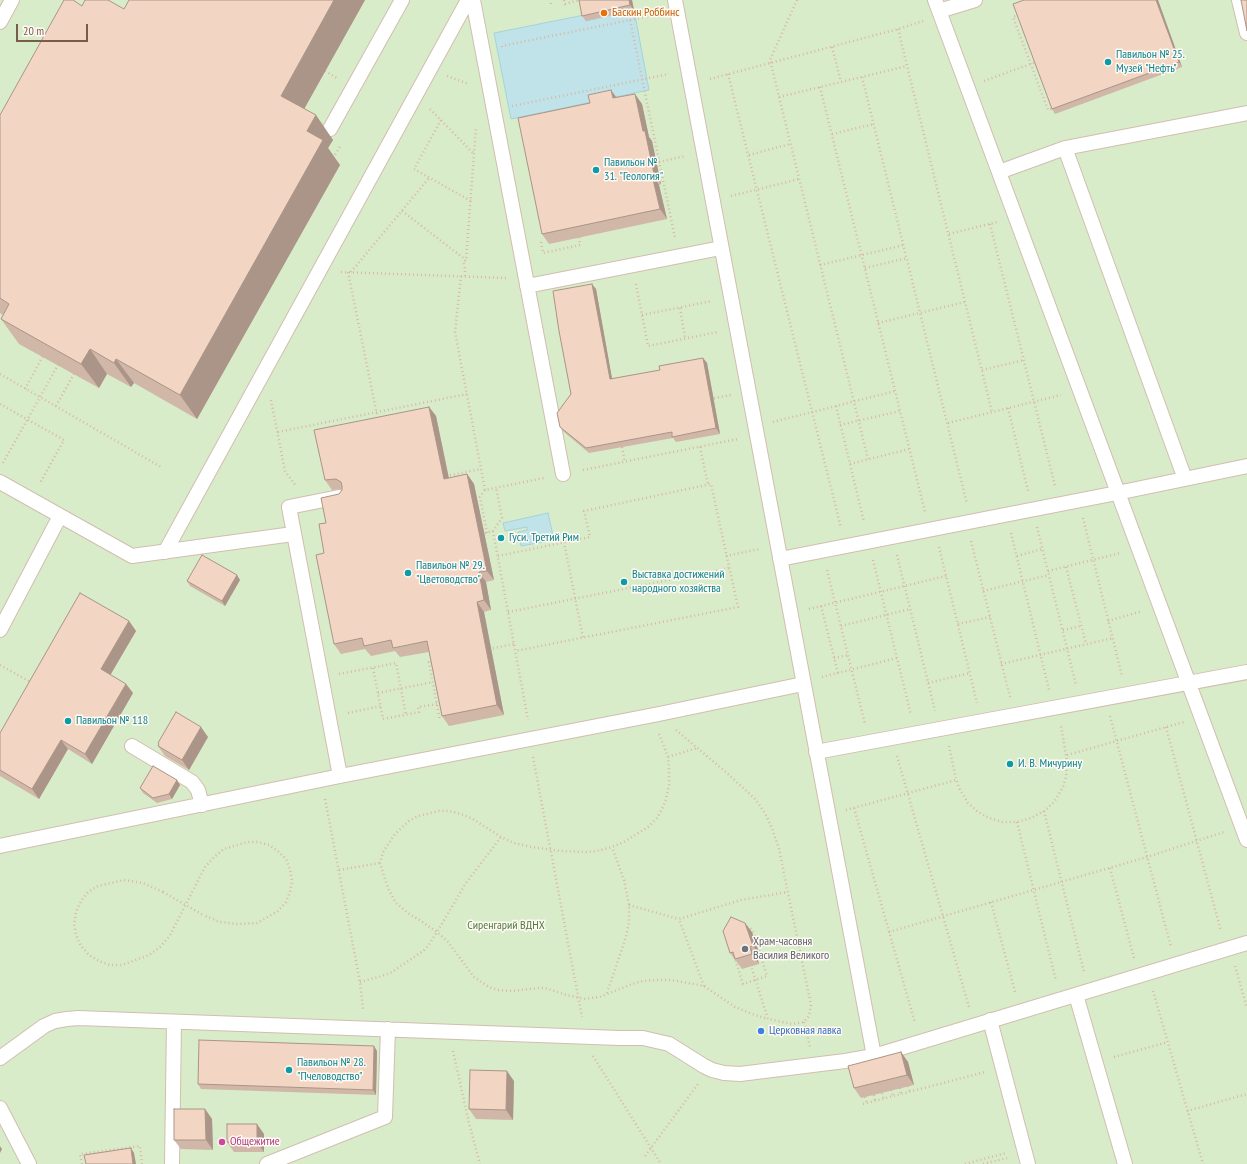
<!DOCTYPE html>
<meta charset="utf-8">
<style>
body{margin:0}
#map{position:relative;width:1247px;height:1164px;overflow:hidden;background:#fdf6ec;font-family:"PT Sans Narrow",sans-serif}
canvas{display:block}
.scale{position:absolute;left:16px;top:24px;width:72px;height:18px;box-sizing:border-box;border:2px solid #7a5c4d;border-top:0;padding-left:5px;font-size:12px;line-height:14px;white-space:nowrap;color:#7a5c4d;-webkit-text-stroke:3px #fffaf3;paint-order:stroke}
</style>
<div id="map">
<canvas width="1247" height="1164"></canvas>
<div class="scale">20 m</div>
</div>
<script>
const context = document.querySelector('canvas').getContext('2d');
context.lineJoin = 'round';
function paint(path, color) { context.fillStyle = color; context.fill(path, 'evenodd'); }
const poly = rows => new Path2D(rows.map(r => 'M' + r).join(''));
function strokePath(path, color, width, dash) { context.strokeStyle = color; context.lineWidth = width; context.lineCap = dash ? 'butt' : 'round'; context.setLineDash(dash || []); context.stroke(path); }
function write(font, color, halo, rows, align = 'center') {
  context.font = font + ' "PT Sans Narrow",sans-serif'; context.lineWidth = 3; context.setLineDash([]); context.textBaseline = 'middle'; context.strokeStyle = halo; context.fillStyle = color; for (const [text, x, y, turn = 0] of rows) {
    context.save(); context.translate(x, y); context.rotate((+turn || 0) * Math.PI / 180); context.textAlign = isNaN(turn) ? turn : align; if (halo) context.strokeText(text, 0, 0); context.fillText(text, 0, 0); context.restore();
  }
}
const green = poly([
 [0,0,1247,0,1247,1164,0,1164]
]);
const water = poly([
 [634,10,649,90,511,119,494,33,584,15,586,21,634,10],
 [548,513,554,540,521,546,518,532,527,530,527,527,505,531,503,523,548,513]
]);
const path = poly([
 [564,0,565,4,579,0],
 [797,0,770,60,868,459],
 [551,4,551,0],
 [1019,15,1013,17,1048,110,1055,108],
 [630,20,659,14],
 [898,29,992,412],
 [502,47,502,46,630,20,675,238],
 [832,47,841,82],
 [325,71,337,78],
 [728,74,841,528],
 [447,76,469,84],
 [862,77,967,504],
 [710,79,898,29,923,21],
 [984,81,1036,62],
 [820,87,925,512],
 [779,97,907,66],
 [512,106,669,74],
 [430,109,474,154],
 [441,120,414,169,471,201],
 [832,134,874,124],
 [749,155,790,144],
 [333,158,341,145],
 [659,162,685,156],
 [731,196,799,179],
 [402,211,466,260],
 [990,224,1055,486],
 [949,234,997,222],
 [541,242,543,253,580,245,579,237],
 [820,265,904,245],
 [865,268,907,258],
 [341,272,506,278],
 [348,272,378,420],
 [351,272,429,178],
 [461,276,455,332,485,490],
 [465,276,465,268,463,262,466,260,476,128],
 [636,284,648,346,718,332],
 [680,308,685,338],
 [642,315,712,301],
 [878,323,965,302],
 [982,370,1024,360],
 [0,374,161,467],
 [25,389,44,354],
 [710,399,731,395],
 [271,400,285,471,296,486],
 [0,404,64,440,40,483],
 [56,406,75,372],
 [836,406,864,522],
 [1008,408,1028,491],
 [773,422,895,391],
 [948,423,1061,395],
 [840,425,900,411],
 [278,432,467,394],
 [622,447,625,462],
 [700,447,708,485],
 [3,463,59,363],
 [850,464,909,449],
 [583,470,738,439],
 [446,476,481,469],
 [1083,518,1122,676],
 [1037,527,1076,685],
 [493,531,528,720],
 [487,533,480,497,485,490,544,478],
 [1011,533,1049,690],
 [481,534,493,531,502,518,496,488],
 [971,541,1010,697],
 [564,542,583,638],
 [939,547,977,703],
 [897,555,935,711],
 [498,556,590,537,584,511,711,484,738,607,515,651],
 [726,556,759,549],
 [1017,556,1042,549],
 [873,560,911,715],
 [1066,567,1086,644],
 [827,570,865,724],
 [1048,571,1120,553],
 [983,591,1049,575],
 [821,606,838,673],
 [809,609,946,576],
 [508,612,729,568],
 [1108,621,1142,611],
 [958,624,990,617],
 [841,626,910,609],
 [1063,630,1081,626],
 [489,649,514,644],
 [834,658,848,655],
 [433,661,429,662,440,721],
 [1001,664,1113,638],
 [0,665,32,683],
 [373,668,383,719,419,712,418,707,437,704],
 [339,674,396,663,406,715],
 [822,677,897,658],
 [928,683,970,673],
 [378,693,433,682],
 [348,713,381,706],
 [1110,716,1171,947],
 [1166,727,1221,931],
 [676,730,727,773,755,799,765,813,772,828,779,849,811,1005,809,1016,804,1022,792,1024,768,1019,751,966],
 [659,734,668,757,669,770,669,785,666,799,662,809,657,818,648,827,624,842,612,847,597,851,587,852,561,851,532,847,514,843,501,837,473,819,461,814,449,811,439,811,418,816,409,821,395,834,383,852,380,863,384,876,389,890,396,903,408,913,421,921,437,932,448,942,474,977,489,987,497,990,512,991,538,988,545,988,567,995,584,999,600,997,632,984,643,981,657,980,672,980,704,986,735,1007,752,1014,768,1019],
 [949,746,955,775,959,788,968,803,978,812,989,818,1002,822,1017,822,1031,818,1044,811,1054,802,1063,787,1066,777,1067,761,1061,725],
 [1067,755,1184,722],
 [897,756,969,1007],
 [533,757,582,1017],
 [668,757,697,748],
 [325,799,360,982,363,1009],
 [854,808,915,1023],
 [846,810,956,780],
 [1044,811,1084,972],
 [1017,822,1056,981],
 [1110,868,1134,958],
 [339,870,380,863],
 [163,892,143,883,124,880,98,886,88,892,81,901,76,912,74,924,76,935,81,946,89,955,99,961,110,965,122,965,149,955,160,947,169,937,205,867,214,857,224,849,247,842,258,842,269,845,278,851,286,859,290,869,292,881,290,892,286,902,278,911,257,923,238,924,220,922,203,915],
 [991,902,1015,992],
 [629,905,679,919],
 [739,926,749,927,753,931,767,976,743,984,729,940,729,934,733,929,739,926],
 [889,932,1147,857,1224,832],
 [1235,966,1247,1008],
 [360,982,385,975,392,972,423,951,428,946,437,932,466,883,501,837],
 [704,986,679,919,741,900,788,892],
 [1153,991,1203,1164],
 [607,993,626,937,629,922,629,905,624,880,612,847],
 [804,1022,810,1047],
 [453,1051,469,1123,480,1164],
 [593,1056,661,1164],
 [1114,1057,1168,1042],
 [908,1086,910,1092],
 [900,1088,901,1094],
 [891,1090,893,1096],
 [882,1093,884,1099],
 [874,1095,875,1101],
 [865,1097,867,1103],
 [863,1104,985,1072],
 [1187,1111,1247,1094],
 [645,1156,698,1084],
 [82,1164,80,1154,140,1146,142,1164],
 [965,1164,1006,1153],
 [983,1164,1007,1158]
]);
const service = poly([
 [473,0,563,474],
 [675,0,874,1056],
 [935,0,1247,840],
 [1239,0,1247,33],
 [939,11,975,0],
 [0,22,12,0],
 [330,129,402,0],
 [1065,148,1247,113],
 [999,172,1065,148,1185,479],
 [527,286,721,248],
 [0,482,132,556,293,534],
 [339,497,289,507,340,776],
 [165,552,468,0],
 [780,559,1117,493,1247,466],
 [0,630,60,516],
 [132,746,192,782,198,790,202,805],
 [816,752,1247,672],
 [0,846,340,776,659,714,803,684],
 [1076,995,1125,1164],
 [990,1020,1028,1164],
 [0,1058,44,1026,55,1021,67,1019,78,1018,619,1038,643,1038,669,1044,704,1066,712,1070,724,1073,740,1074,845,1061,874,1056,1247,943],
 [0,1108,29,1164],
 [172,1164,174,1022],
 [267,1164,385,1117,388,1029]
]);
const pathBridge = poly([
 [163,892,203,915]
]);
const wall = poly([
 [365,0,304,109,333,140,328,148,340,165,197,419,134,383,131,387,107,374,99,388,19,344,1,319,3,315,0,313,0,115,82,6,124,9],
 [632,0,634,10,586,21,582,16],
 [1024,0,1158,0,1182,67,1055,114,1052,109],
 [611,90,616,97,642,104,649,137,652,141,661,184,659,185,667,219,549,244,542,234,590,103],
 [596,289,612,379,660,370,703,358,707,363,720,434,676,442,673,438,589,453,564,432,560,427,571,394],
 [429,407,436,416,449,478,467,474,474,484,494,580,486,582,491,610,484,612,504,715,449,726,442,716,429,652,400,657,395,651,371,656,365,649,341,654,334,644,324,553,326,523,342,489,332,490,325,480],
 [240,580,225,606,190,586,187,581],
 [129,621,136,631,110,675,126,684,133,693,92,764,68,749,39,799,0,776,0,733],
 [208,737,189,770,165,756,158,746,159,744,158,743],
 [177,780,180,785,172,799,157,803,143,793,140,788],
 [752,932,760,956,757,957,759,964,742,969,730,953],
 [377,1051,376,1095,201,1089,198,1084],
 [901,1052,908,1062,914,1085,861,1098,854,1088],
 [514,1081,513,1120,476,1119,469,1109],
 [205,1109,212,1119,213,1150,181,1149,174,1140],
 [264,1134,264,1152,234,1152,227,1142]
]);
const shadedWall = poly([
 [334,0,365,0,298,120,281,96],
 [629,0,632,0,634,10,630,5],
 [1156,0,1158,0,1182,67,1179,62],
 [611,90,618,100,613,98],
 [635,94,642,104,649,137,652,141,661,184,654,174,643,131],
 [316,115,333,140,328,148,340,165,197,419,180,395,307,131],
 [652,175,659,185,667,219,660,209],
 [592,284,596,289,613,384,610,379],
 [90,349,107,374,99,388,81,364],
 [703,358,707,363,720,434,716,428],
 [116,359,134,383,131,387,114,363],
 [429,407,436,416,451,489,444,479],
 [467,474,474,484,494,580,487,571],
 [479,572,486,582,491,610,484,600],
 [237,575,240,580,225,606,222,601],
 [477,602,484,612,504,715,497,705],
 [129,621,136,631,108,679,101,669],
 [126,684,133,693,92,764,85,754],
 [201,727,208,737,189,770,182,760],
 [61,740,68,749,39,799,32,789],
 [177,780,180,785,172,799,169,794],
 [745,923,752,932,760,956,753,946],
 [750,947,757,957,759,964,752,954],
 [374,1046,377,1051,376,1095,373,1090],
 [901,1052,908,1062,914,1085,907,1075],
 [507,1071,514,1081,513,1120,506,1110],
 [205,1109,212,1119,213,1150,206,1140],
 [257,1124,264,1134,264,1152,257,1142],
 [0,1146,2,1149,0,1153],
 [131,1148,134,1153,136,1164,133,1164]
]);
const building = poly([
 [64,0,73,0,82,6,85,0,108,0,124,9,129,0,334,0,281,96,316,115,307,131,323,140,180,395,116,359,114,363,90,349,81,364,1,319,9,304,0,298,0,115,64,0],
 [579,0,629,0,630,5,582,16,579,0],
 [1024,0,1156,0,1179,62,1052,109,1013,4,1024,0],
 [1241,0,1247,0,1247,31,1241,0],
 [611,90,613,98,635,94,643,131,645,131,654,174,652,175,660,209,542,234,518,118,590,103,588,95,611,90],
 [592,284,610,379,660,370,659,366,703,358,716,428,672,437,672,432,586,448,560,427,557,413,571,394,559,331,553,291,592,284],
 [429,407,444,479,467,474,487,571,479,572,484,600,477,602,497,705,442,716,427,641,393,648,391,640,364,646,362,638,334,644,316,555,324,553,319,524,326,523,321,498,339,494,342,490,342,486,341,482,336,479,325,480,314,430,429,407],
 [202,555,237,575,222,601,187,581,202,555],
 [80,593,129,621,101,669,126,684,85,754,61,740,32,789,0,770,0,733,80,593],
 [176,712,201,727,182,760,158,746,159,744,158,743,176,712],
 [153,766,177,780,169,794,153,798,140,788,153,766],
 [731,917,745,923,753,946,750,947,752,954,735,959,733,952,730,953,723,931,731,917],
 [199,1040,374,1046,373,1090,198,1084,199,1040],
 [901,1052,907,1075,854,1088,848,1066,901,1052],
 [470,1070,507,1071,506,1110,469,1109,470,1070],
 [174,1109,205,1109,206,1140,174,1140,174,1109],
 [227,1124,257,1124,257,1142,227,1142,227,1124],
 [131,1148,133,1164,86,1164,84,1155,131,1148]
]);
const markers = [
 [604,13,4,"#e8710a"],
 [1108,62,4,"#0f9aa8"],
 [596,170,4,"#0f9aa8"],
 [501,538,4,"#0f9aa8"],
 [408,573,4,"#0f9aa8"],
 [624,582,4,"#0f9aa8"],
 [68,721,4,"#0f9aa8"],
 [1010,764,4,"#0f9aa8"],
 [745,949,4,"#6b7280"],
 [761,1031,4,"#3f7fe0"],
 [289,1070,4,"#0f9aa8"],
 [222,1142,4,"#d1479c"]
];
const foodNames = [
 ["Баскин Роббинс",612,13]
];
const cultureNames = [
 ["Павильон № 25.",1116,55],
 ["Музей \"Нефть\"",1116,69],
 ["Павильон №",604,163],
 ["31. \"Геология\"",604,177],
 ["Гуси. Третий Рим",509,538],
 ["Павильон № 29.",416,566],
 ["\"Цветоводство\"",416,580],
 ["Выставка достижений",632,575],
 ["народного хозяйства",632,589],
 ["Павильон № 118",76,721],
 ["И. В. Мичурину",1018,764],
 ["Павильон № 28.",297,1063],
 ["\"Пчеловодство\"",297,1077]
];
const parkNames = [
 ["Сиренгарий ВДНХ",506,926]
];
const worshipNames = [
 ["Храм-часовня",753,942],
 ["Василия Великого",753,956]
];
const shopNames = [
 ["Церковная лавка",769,1031]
];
const hotelNames = [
 ["Общежитие",230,1142]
];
paint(green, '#d8ecc9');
paint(water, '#bfe3e8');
strokePath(water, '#a5d3da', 1);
strokePath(service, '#d1beb0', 16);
strokePath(path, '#d9b8a5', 2.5, [1, 3]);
strokePath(service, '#fff', 14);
strokePath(pathBridge, '#d9b8a5', 2.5, [1, 3]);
paint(wall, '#d1b7a8');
paint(shadedWall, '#aa9588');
paint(building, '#f3d5c3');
strokePath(building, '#aa9588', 1);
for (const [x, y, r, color] of markers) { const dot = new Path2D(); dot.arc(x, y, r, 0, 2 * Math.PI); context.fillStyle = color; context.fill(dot); strokePath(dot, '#fffaf3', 1.5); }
write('12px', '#c56008', '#fffaf3', foodNames, 'left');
write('12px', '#0d838f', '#fffaf3', cultureNames, 'left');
write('12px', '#537a41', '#fffaf3', parkNames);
write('12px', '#5b616d', '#fffaf3', worshipNames, 'left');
write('12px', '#366cbe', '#fffaf3', shopNames, 'left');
write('12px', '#b23c85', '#fffaf3', hotelNames, 'left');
</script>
